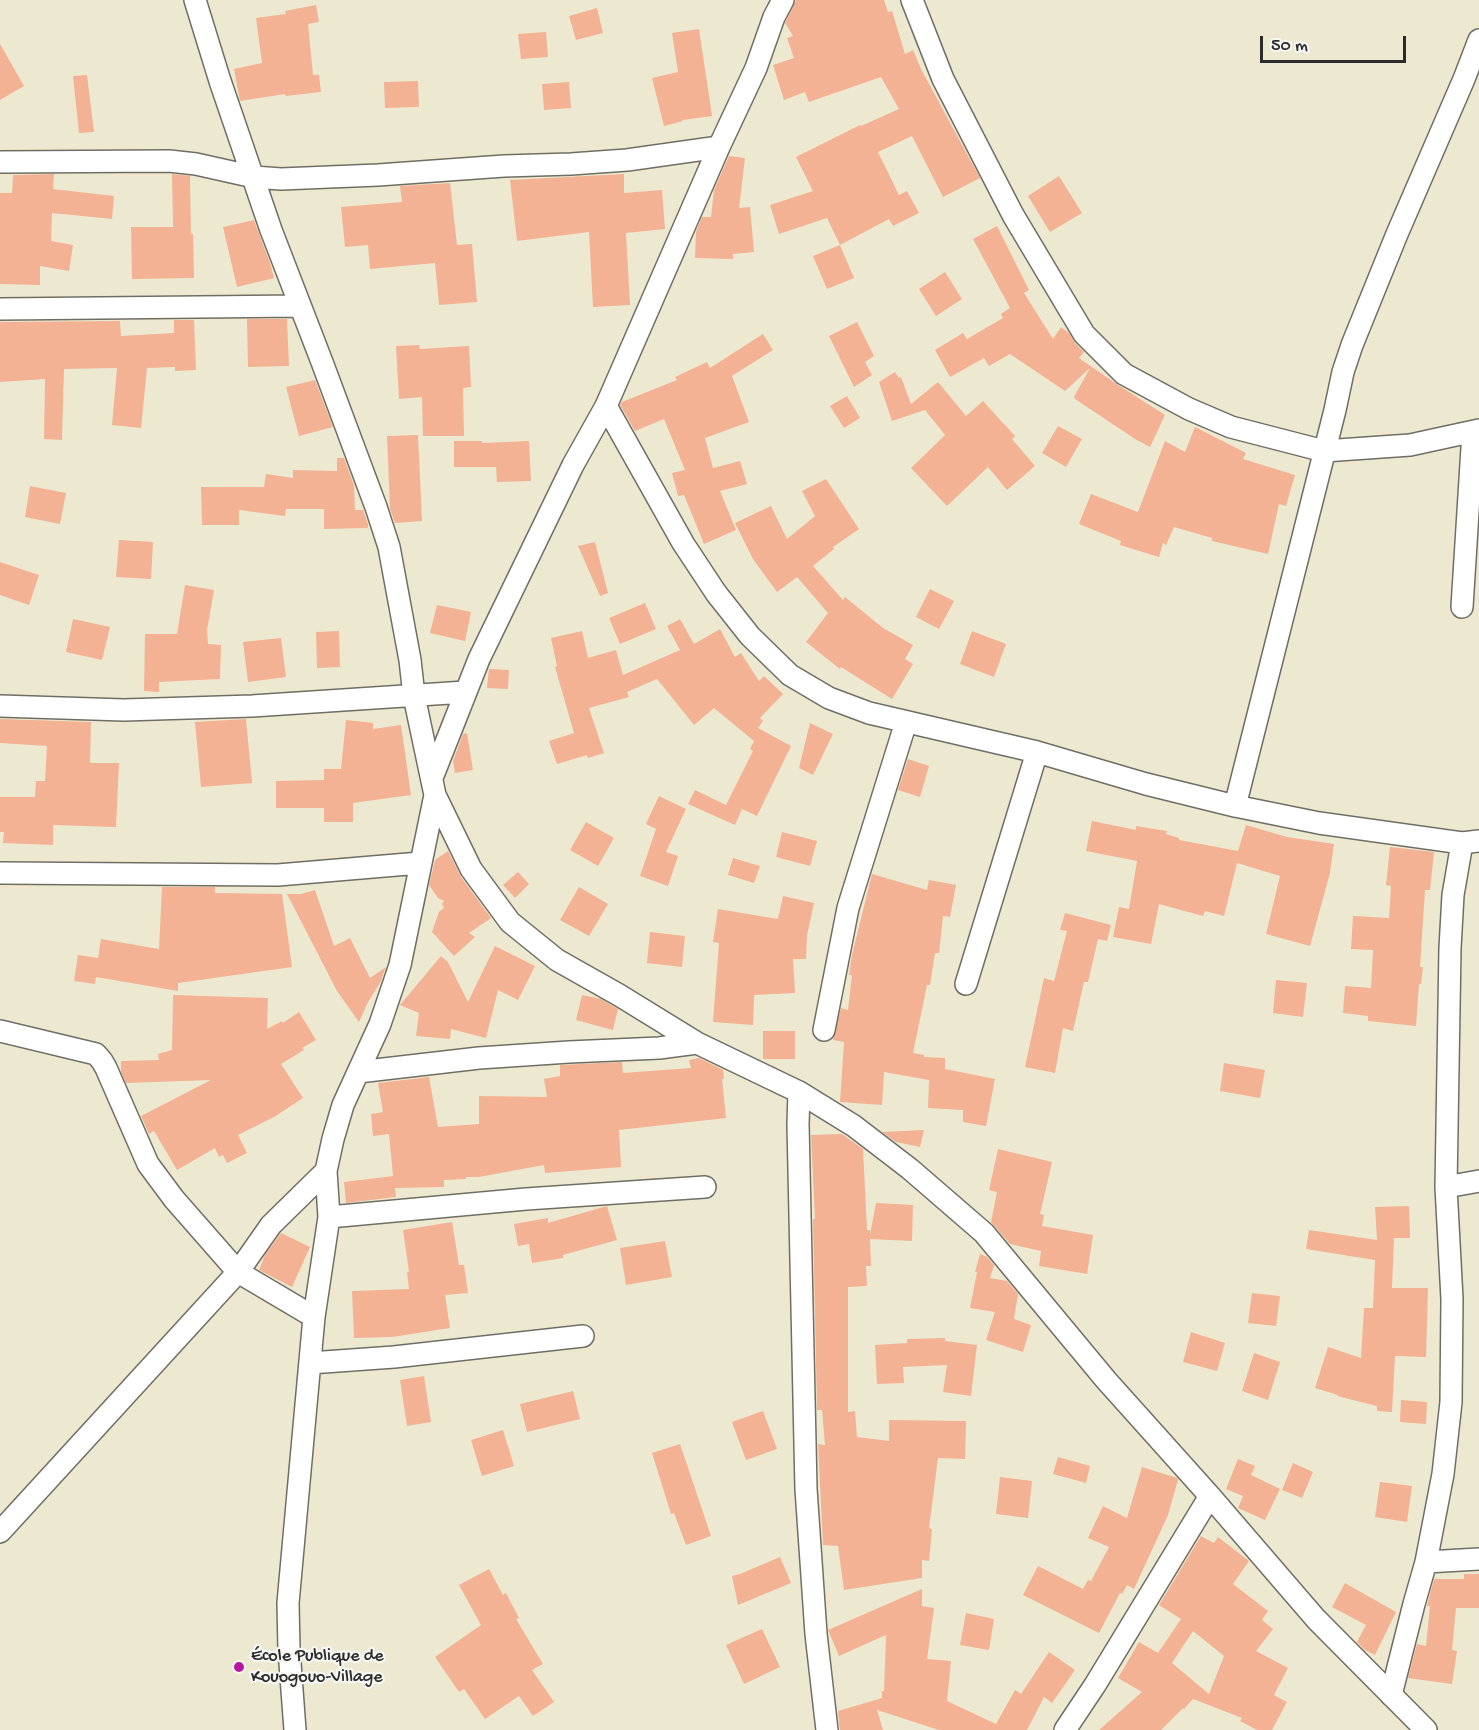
<!DOCTYPE html>
<meta charset="utf-8">
<style>
body{margin:0}
#map{position:relative;width:1479px;height:1730px;overflow:hidden;background:#ede9d1;font-family:"Gochi Hand",sans-serif}
canvas{display:block}
.scale{position:absolute;left:1260px;top:36px;width:146px;height:27px;box-sizing:border-box;border:3px solid #2b2b2b;border-top:0;padding-left:8px;font-size:18px;line-height:21px;white-space:nowrap;color:#2b2b2b;-webkit-text-stroke:4px #f6f6f2;paint-order:stroke}
</style>
<div id="map">
<canvas width="1479" height="1730"></canvas>
<div class="scale">50 m</div>
</div>
<script>
const context = document.querySelector('canvas').getContext('2d');
context.lineJoin = 'round';
function paint(path, color) { context.fillStyle = color; context.fill(path, 'evenodd'); }
const poly = rows => new Path2D(rows.map(r => 'M' + r).join(''));
function strokePath(path, color, width, dash) { context.strokeStyle = color; context.lineWidth = width; context.lineCap = dash ? 'butt' : 'round'; context.setLineDash(dash || []); context.stroke(path); }
function write(font, color, halo, rows, align = 'center') {
  context.font = font + ' "Gochi Hand",sans-serif'; context.lineWidth = 4.5; context.setLineDash([]); context.textBaseline = 'middle'; context.strokeStyle = halo; context.fillStyle = color; for (const [text, x, y, turn = 0] of rows) {
    context.save(); context.translate(x, y); context.rotate((+turn || 0) * Math.PI / 180); context.textAlign = isNaN(turn) ? turn : align; if (halo) context.strokeText(text, 0, 0); context.fillText(text, 0, 0); context.restore();
  }
}
const building = poly([
 [796,0,884,0,888,12,892,11,905,54,913,50,921,69,980,178,943,197,912,136,878,152,899,195,907,191,919,213,893,226,889,219,840,245,827,218,779,234,770,205,813,191,796,157,860,125,861,126,899,109,881,77,809,102,805,92,784,100,773,65,794,58,787,38,793,36,785,23],
 [316,5,319,22,308,24,313,75,319,75,321,92,286,96,285,94,240,101,234,69,262,63,256,18,286,14,285,11],
 [597,8,603,33,576,40,569,16],
 [699,29,712,116,682,120,683,121,664,126,652,78,678,72,672,33],
 [546,32,548,57,521,59,518,34],
 [0,44,24,86,0,100],
 [87,75,94,132,79,133,73,76],
 [418,81,419,107,385,108,384,82],
 [569,82,571,108,544,110,542,84],
 [729,156,745,158,739,208,750,207,754,252,733,254,733,259,695,258,696,232,702,217,711,217,714,190],
 [54,174,53,189,114,196,112,219,52,213,51,241,73,245,69,271,40,266,40,285,0,284,0,193,12,193,13,175],
 [172,174,190,176,191,234,193,234,194,278,132,279,131,227,173,227],
 [624,174,624,193,662,190,665,229,626,233,630,305,593,307,589,232,517,241,510,180],
 [1059,176,1082,213,1050,232,1028,196],
 [450,183,457,245,472,244,477,302,439,305,435,263,370,269,368,245,345,247,341,207,402,202,400,186],
 [254,220,270,263,274,278,237,287,223,227],
 [997,226,1029,290,1024,293,1053,339,1061,327,1069,333,1075,343,1084,352,1079,358,1118,385,1165,415,1150,447,1135,439,1075,399,1074,397,1090,368,1065,391,1010,354,989,366,984,358,950,377,935,350,963,333,967,339,1003,318,1001,314,1010,308,973,239],
 [840,245,854,278,827,289,813,256],
 [945,272,962,299,936,316,919,289],
 [247,319,287,319,289,366,248,367],
 [174,320,194,320,196,370,175,371,175,367,147,368,141,428,112,425,117,368,64,369,62,440,44,439,45,379,0,382,0,322,120,321,121,336,174,333],
 [857,322,874,356,865,362,872,375,854,387,829,336],
 [763,334,773,350,732,376,749,422,705,438,713,468,740,461,747,484,720,491,736,530,704,544,684,495,678,496,672,473,685,470,664,419,635,431,620,405,622,402,677,380,675,377,707,362,710,368],
 [419,345,420,349,469,346,471,387,463,388,464,436,423,436,422,397,399,399,396,346],
 [895,372,899,378,901,377,911,404,938,382,966,416,983,401,1015,436,1012,439,1035,466,1007,490,988,467,947,506,911,468,945,435,925,410,892,421,879,382],
 [315,380,333,427,299,436,286,387],
 [847,396,860,418,844,428,830,406],
 [1058,426,1082,439,1066,467,1042,453],
 [1195,427,1246,453,1243,459,1295,475,1286,506,1279,504,1268,554,1212,541,1212,538,1174,527,1166,545,1163,543,1159,557,1120,545,1121,541,1079,524,1091,494,1138,512,1165,441,1185,452],
 [418,435,422,521,395,523,390,509,387,436],
 [454,441,482,441,482,443,529,441,531,481,497,482,496,467,454,467],
 [337,458,344,458,354,485,355,510,363,510,368,524,368,528,324,529,324,509,286,509,285,516,239,510,239,525,202,525,201,487,264,487,266,474,293,478,293,470,337,471],
 [826,479,859,529,833,547,834,549,813,566,843,600,845,597,883,628,913,645,905,659,913,664,892,699,841,667,840,669,806,642,828,613,797,577,777,592,753,559,735,523,771,506,787,539,815,516,802,491],
 [30,486,66,493,60,524,25,517],
 [119,540,153,542,151,579,116,577],
 [595,542,608,593,600,596,578,546],
 [0,562,39,575,29,605,0,595],
 [185,585,214,590,207,630,208,644,221,645,220,679,159,682,159,692,144,691,145,634,177,634],
 [930,589,954,601,939,629,916,617],
 [645,603,656,629,620,644,609,618],
 [437,605,471,612,465,641,430,633],
 [73,619,110,627,102,660,66,652],
 [680,619,694,644,720,629,735,657,741,653,759,681,764,676,783,694,760,718,763,721,758,728,791,746,757,816,742,809,735,825,688,804,695,790,726,805,753,751,750,749,754,741,714,708,694,725,657,679,627,692,629,697,589,708,604,753,588,758,587,755,557,764,549,741,574,733,555,667,557,666,551,638,582,631,588,658,616,650,623,675,680,650,667,626],
 [339,631,340,667,317,668,316,632],
 [972,631,1006,644,994,677,960,664],
 [281,638,286,677,248,682,243,642],
 [489,669,509,670,508,689,487,688],
 [0,719,91,722,90,763,119,763,116,827,53,825,53,845,3,843,4,832,0,832,0,797,35,797,36,781,45,781,47,746,0,743],
 [246,719,252,783,201,787,195,722],
 [346,720,373,723,373,729,401,725,411,795,353,803,353,822,324,822,324,808,276,808,276,781,324,780,324,769,341,769],
 [810,723,833,734,813,775,799,768],
 [467,733,473,770,455,773,453,761,463,734],
 [908,759,929,766,920,797,898,790],
 [659,796,686,809,666,852,678,856,668,886,640,876,656,829,646,824],
 [1092,821,1136,830,1136,826,1167,831,1166,834,1179,838,1179,840,1238,851,1246,825,1287,837,1334,844,1330,873,1310,946,1266,934,1280,876,1237,863,1224,916,1205,911,1203,916,1159,904,1151,944,1113,937,1119,907,1129,909,1137,861,1086,851],
 [586,822,614,838,598,866,570,850],
 [782,832,817,841,810,866,776,857],
 [1390,847,1434,852,1430,890,1425,890,1420,967,1423,967,1421,984,1419,984,1416,1026,1368,1021,1368,1016,1343,1013,1345,986,1371,988,1373,950,1351,949,1353,916,1389,918,1391,886,1386,885],
 [448,851,461,877,491,918,469,933,475,937,454,956,432,932,439,912,444,908,442,904,444,901,438,898,429,885,435,860],
 [733,858,760,866,754,883,728,875],
 [518,872,529,884,515,898,503,885],
 [872,874,927,890,929,880,956,885,950,917,943,916,939,953,935,953,930,985,927,985,913,1053,924,1055,924,1057,945,1058,945,1069,995,1079,986,1126,963,1122,963,1110,928,1108,929,1080,884,1072,882,1105,840,1102,844,1042,833,1040,841,1008,848,1010,852,975,849,975,852,955],
 [162,887,215,887,215,893,282,894,292,967,178,983,178,991,96,977,95,984,74,981,78,955,98,958,101,939,159,949],
 [579,887,608,904,589,936,560,920],
 [315,890,334,946,350,938,370,978,386,967,380,983,368,1002,359,1022,337,991,287,894,301,894],
 [783,896,814,903,807,935,806,959,793,959,795,993,754,995,753,1025,713,1022,719,943,713,942,718,909,778,919],
 [1065,913,1111,925,1107,941,1098,939,1088,982,1084,982,1073,1031,1063,1028,1055,1073,1025,1067,1044,978,1054,981,1067,931,1060,930],
 [650,932,685,936,682,967,647,963],
 [495,946,535,966,518,1000,498,990,486,1038,451,1029,450,1039,416,1036,419,1013,400,1005,441,956,448,962,468,1002],
 [1276,980,1307,983,1303,1017,1273,1013],
 [173,995,268,998,267,1029,282,1021,283,1023,299,1012,316,1040,302,1048,304,1050,281,1064,303,1098,274,1117,238,1135,247,1153,227,1163,223,1155,219,1157,215,1148,177,1170,154,1131,149,1134,141,1116,211,1080,126,1083,121,1072,121,1061,159,1060,158,1054,172,1050],
 [582,995,601,999,618,1009,613,1030,576,1020],
 [763,1031,795,1031,795,1059,763,1059],
 [699,1058,723,1070,724,1079,722,1079,726,1118,619,1130,621,1167,545,1173,544,1165,479,1177,466,1177,466,1179,444,1180,444,1187,395,1188,396,1197,346,1203,344,1182,393,1176,389,1134,373,1136,371,1114,383,1112,378,1083,429,1077,438,1127,479,1124,479,1096,547,1097,544,1079,560,1076,560,1065,622,1062,623,1073,691,1068,689,1060],
 [1224,1063,1265,1070,1260,1098,1220,1091],
 [924,1130,920,1147,896,1142,882,1132],
 [842,1134,863,1149,867,1230,870,1230,870,1235,876,1203,913,1205,912,1241,870,1239,871,1266,866,1266,867,1286,848,1287,848,1412,855,1411,857,1437,889,1441,889,1420,966,1421,965,1459,938,1458,929,1528,932,1529,929,1561,922,1560,922,1578,844,1590,838,1546,823,1545,818,1444,825,1445,822,1410,817,1410,813,1219,815,1219,811,1135],
 [998,1149,1052,1162,1040,1214,1044,1215,1042,1226,1093,1235,1087,1274,1039,1266,1041,1251,1010,1244,991,1222,997,1192,989,1190],
 [607,1206,617,1240,563,1255,563,1258,532,1263,529,1244,518,1246,514,1224,548,1218,548,1223],
 [1409,1206,1410,1238,1394,1238,1392,1288,1428,1288,1426,1357,1395,1356,1392,1412,1377,1411,1377,1406,1337,1396,1338,1395,1315,1388,1328,1347,1361,1358,1364,1308,1373,1308,1375,1260,1306,1249,1309,1230,1377,1240,1375,1207],
 [452,1222,459,1265,464,1265,468,1293,445,1295,450,1328,392,1337,354,1338,352,1291,409,1289,407,1272,409,1272,403,1230],
 [281,1233,310,1247,292,1287,259,1270,265,1255],
 [665,1241,672,1277,626,1285,620,1248],
 [980,1254,987,1257,994,1265,990,1278,1007,1281,1018,1294,1014,1319,1031,1325,1023,1352,986,1340,995,1312,970,1308,977,1272,975,1272],
 [1252,1293,1280,1296,1276,1326,1248,1323],
 [1191,1332,1225,1343,1217,1371,1183,1362],
 [945,1338,945,1341,977,1345,971,1396,943,1392,947,1365,903,1367,904,1383,877,1384,875,1345,907,1343,907,1339],
 [1254,1353,1280,1362,1268,1400,1242,1391],
 [424,1376,431,1422,407,1426,400,1380],
 [573,1391,580,1419,527,1432,520,1404],
 [1401,1400,1427,1402,1426,1424,1400,1422],
 [763,1411,777,1449,746,1460,732,1422],
 [503,1430,514,1466,482,1476,471,1440],
 [680,1444,711,1536,686,1545,674,1513,671,1514,652,1453],
 [1058,1457,1090,1466,1086,1483,1053,1474],
 [1238,1459,1255,1466,1251,1475,1280,1489,1265,1520,1238,1508,1243,1496,1226,1489],
 [1293,1463,1313,1472,1302,1498,1282,1490],
 [1142,1467,1177,1478,1178,1480,1168,1515,1134,1589,1127,1585,1122,1594,1120,1593,1099,1633,1023,1595,1038,1566,1083,1589,1088,1580,1091,1581,1109,1547,1088,1538,1103,1506,1127,1518],
 [1000,1477,1032,1481,1028,1518,996,1514],
 [1380,1482,1412,1486,1407,1522,1375,1517],
 [1201,1536,1214,1543,1218,1537,1249,1561,1233,1584,1268,1611,1262,1620,1273,1629,1256,1651,1288,1668,1274,1695,1287,1702,1272,1730,1257,1730,1240,1721,1242,1718,1193,1699,1184,1709,1183,1708,1161,1730,1099,1730,1142,1692,1118,1678,1139,1642,1158,1653,1181,1619,1159,1605],
 [1193,1631,1224,1656,1209,1694,1172,1663],
 [780,1557,791,1583,738,1605,732,1576,740,1574],
 [489,1569,503,1595,506,1593,519,1618,516,1619,543,1664,532,1670,554,1702,533,1716,519,1696,485,1719,464,1689,459,1692,435,1657,481,1625,459,1585],
 [1464,1574,1479,1574,1479,1608,1456,1608,1452,1650,1457,1651,1452,1684,1408,1678,1417,1644,1426,1646,1430,1606,1427,1606,1434,1579,1464,1579],
 [1345,1583,1396,1612,1375,1655,1365,1650,1357,1642,1366,1625,1332,1607],
 [922,1589,922,1606,934,1608,927,1659,951,1661,947,1701,996,1724,1015,1690,1021,1694,1049,1652,1075,1670,1052,1703,1044,1697,1027,1730,939,1730,877,1710,883,1730,840,1730,838,1711,882,1698,882,1691,884,1691,886,1635,839,1656,828,1630],
 [966,1613,994,1619,989,1650,960,1645],
 [762,1629,780,1667,744,1684,726,1645]
]);
const minor = poly([
 [195,0,220,81,271,230,322,362,376,507,389,547,410,660,414,696,435,795,471,869,510,922,557,960,619,995,697,1043,799,1092,854,1126,910,1169,984,1233,1106,1380,1210,1496,1316,1619,1426,1730],
 [912,0,943,79,1013,215,1084,334,1124,374,1189,409,1231,427,1324,451,1410,445,1479,430],
 [0,162,169,161,196,164,254,177,281,179,378,175,504,166,571,164,627,160,719,147],
 [0,309,299,306],
 [606,406,683,543,716,593,750,636,790,675,829,698,869,713,1037,752,1146,784,1235,806,1319,823,1462,843,1479,841],
 [1462,607,1473,432],
 [0,706,124,710,252,706,465,692],
 [432,778,479,659,573,465,606,406,719,147,756,68,774,17,783,0],
 [1235,806,1335,410,1343,372,1352,345,1397,234,1464,79,1479,40],
 [0,873,278,875,420,863],
 [966,984,1037,752],
 [824,1030,848,908,906,722],
 [0,1031,96,1054,102,1061,106,1068,148,1164,174,1199,238,1272,314,1317],
 [358,1072,479,1058,569,1052,659,1048,697,1043],
 [799,1092,798,1124,806,1489,816,1634,827,1730],
 [1446,1187,1479,1181],
 [329,1217,526,1199,705,1187],
 [310,1363,394,1357,583,1336],
 [0,1532,238,1272,271,1225,326,1171],
 [1426,1562,1479,1559],
 [1391,1695,1414,1604,1426,1562,1443,1474,1451,1402,1452,1299,1446,1187,1450,948,1453,895,1462,843],
 [295,1730,289,1650,288,1603,314,1317,329,1217,326,1171,333,1139,343,1105,380,1024,400,965,435,795],
 [1065,1730,1095,1685,1210,1496]
]);
const markers = [
 [239,1667,6,"#b5179e"]
];
const poiNames = [
 ["École Publique de",251,1657],
 ["Kouogouo-Village",251,1678]
];
paint(building, '#f3b293');
strokePath(minor, '#6f6e65', 24);
strokePath(minor, '#fff', 21);
for (const [x, y, r, color] of markers) { const dot = new Path2D(); dot.arc(x, y, r, 0, 2 * Math.PI); context.fillStyle = color; context.fill(dot); strokePath(dot, '#f6f6f2', 2); }
write('18px', '#2b2b2b', '#f6f6f2', poiNames, 'left');
</script>
